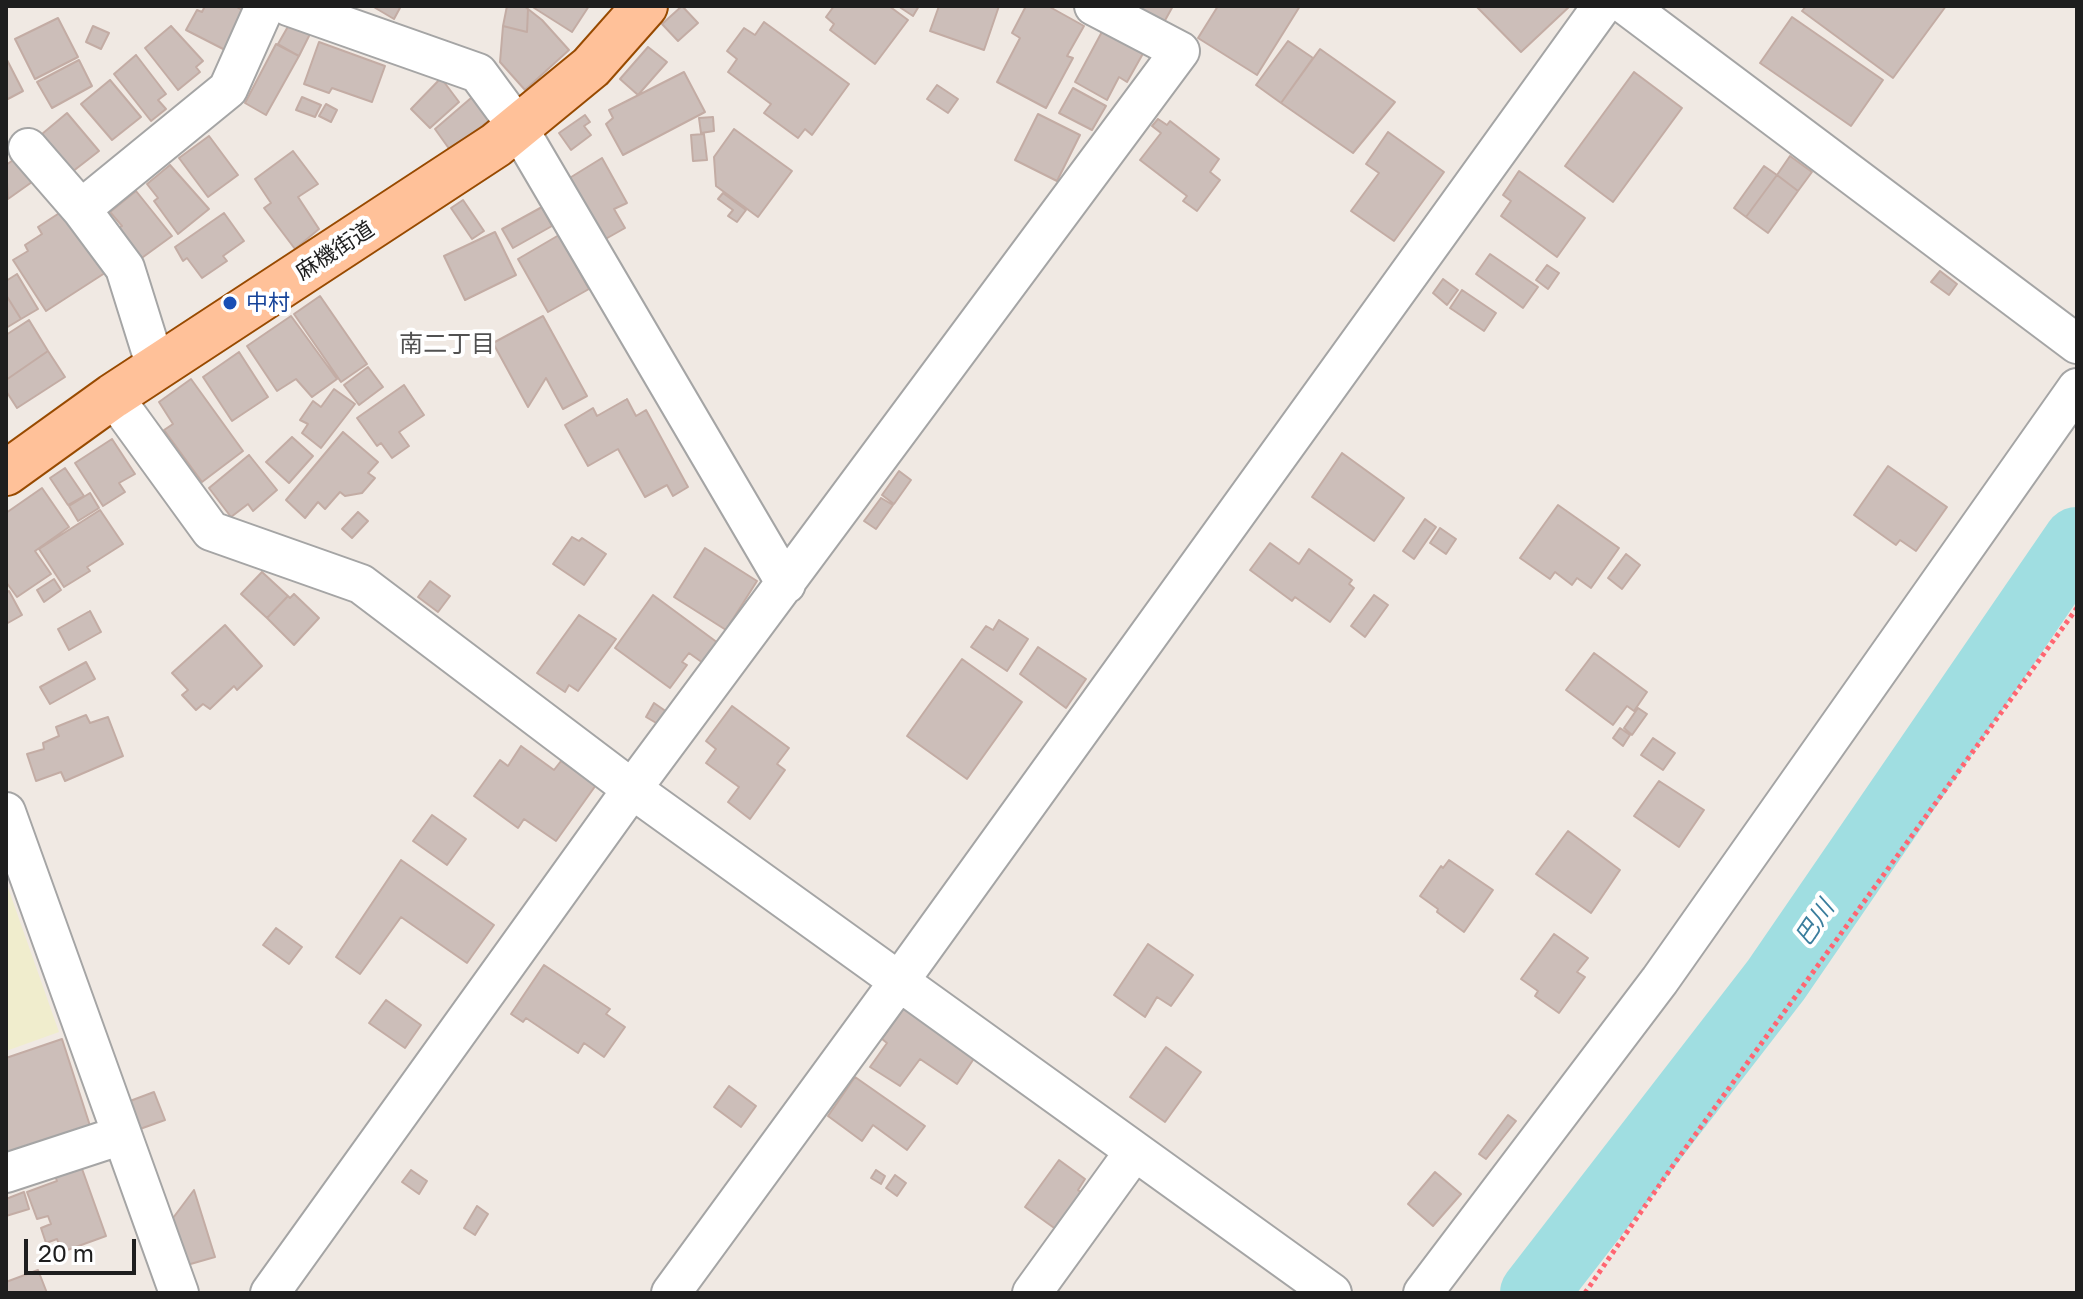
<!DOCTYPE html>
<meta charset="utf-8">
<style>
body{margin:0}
#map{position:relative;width:2083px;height:1299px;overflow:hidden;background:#f0e9e3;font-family:"Golos Text",sans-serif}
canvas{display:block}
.frame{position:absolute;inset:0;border:8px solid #1e1e1e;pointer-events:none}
.scale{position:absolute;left:24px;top:1239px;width:112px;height:36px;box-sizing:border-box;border:4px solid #1e1e1e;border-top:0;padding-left:10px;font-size:24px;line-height:28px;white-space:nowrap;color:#1e1e1e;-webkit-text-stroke:6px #fff;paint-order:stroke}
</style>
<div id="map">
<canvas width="2083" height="1299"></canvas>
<div class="frame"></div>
<div class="scale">20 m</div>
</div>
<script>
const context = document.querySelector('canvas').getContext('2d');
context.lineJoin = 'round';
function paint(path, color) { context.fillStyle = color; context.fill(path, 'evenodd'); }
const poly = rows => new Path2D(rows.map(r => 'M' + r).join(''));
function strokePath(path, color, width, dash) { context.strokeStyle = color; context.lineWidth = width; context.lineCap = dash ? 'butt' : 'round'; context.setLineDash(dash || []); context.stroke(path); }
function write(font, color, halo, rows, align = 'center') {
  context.font = font + ' "Golos Text","Noto Sans JP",sans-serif'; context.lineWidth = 8; context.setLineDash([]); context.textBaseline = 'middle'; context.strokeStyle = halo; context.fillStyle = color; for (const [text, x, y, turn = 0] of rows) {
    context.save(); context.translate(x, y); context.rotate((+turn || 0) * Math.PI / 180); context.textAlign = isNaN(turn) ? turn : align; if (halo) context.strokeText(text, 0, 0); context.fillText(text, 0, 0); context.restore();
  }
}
const farmland = poly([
 [6,882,59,1032,6,1051]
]);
const river = poly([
 [1534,1293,1776,980,2077,541]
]);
const building = poly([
 [205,6,235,6,249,14,229,52,186,30,197,10,202,12,205,6],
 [372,6,401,6,394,19,372,6],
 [507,6,524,6,528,9,527,32,503,26,507,6],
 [531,6,589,6,572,32,531,6],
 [682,6,698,23,678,41,662,24,682,6],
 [834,6,889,6,908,20,875,64,830,30,834,24,826,17,834,6],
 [898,6,919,6,913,16,898,6],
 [939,6,999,6,984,50,930,31,939,6],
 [1026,6,1048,6,1084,26,1067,56,1073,58,1046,108,997,82,1020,38,1012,33,1026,6],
 [1131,6,1173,6,1163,24,1131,6],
 [1218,6,1300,6,1257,75,1198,38,1218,6],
 [1476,6,1570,6,1521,52,1476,6],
 [1806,6,1946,6,1893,78,1802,11,1806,6],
 [528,9,542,20,569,50,525,90,500,62,503,26,527,32,528,9],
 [1792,17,1883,80,1851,126,1760,63,1792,17],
 [58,18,78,57,35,79,15,39,58,18],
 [764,22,849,84,812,135,805,129,798,138,764,113,771,104,728,72,737,59,727,51,744,28,755,35,764,22],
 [290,23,310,34,299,56,278,44,290,23],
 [93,26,109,33,101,49,86,42,93,26],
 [171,26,203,61,196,67,200,72,178,90,145,48,171,26],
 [1104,28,1145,50,1127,82,1119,77,1107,100,1075,82,1104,28],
 [1288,41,1313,58,1281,103,1256,85,1288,41],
 [319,42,385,66,372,102,332,88,329,93,304,84,319,42],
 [276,44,299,56,266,115,245,103,276,44],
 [648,47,667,62,638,95,620,79,648,47],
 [1320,49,1395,102,1353,153,1281,103,1320,49],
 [136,55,166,94,158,100,166,109,151,121,114,74,136,55],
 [6,58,23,91,6,100,6,58],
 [79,60,92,86,52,108,37,82,79,60],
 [684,72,705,112,623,155,606,124,613,118,609,110,684,72],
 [1634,72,1682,108,1613,202,1565,166,1634,72],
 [441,78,459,102,430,128,411,109,441,78],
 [110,80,141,117,112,140,81,104,110,80],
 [937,85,958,99,948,113,927,99,937,85],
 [1073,88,1106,106,1092,130,1059,113,1073,88],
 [478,92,498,114,450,150,435,129,478,92],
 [302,97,321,105,315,117,296,110,302,97],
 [326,104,337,110,331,122,319,116,326,104],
 [67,113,99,151,72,172,42,134,67,113],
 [1038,114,1080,135,1057,181,1015,160,1038,114],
 [585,115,590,122,584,126,591,135,571,150,559,133,585,115],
 [713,117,714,131,701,133,699,118,713,117],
 [1158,119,1167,125,1170,121,1219,159,1210,172,1220,180,1197,211,1183,201,1187,196,1140,160,1161,133,1152,126,1158,119],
 [734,129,792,171,758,217,716,186,714,157,734,129],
 [1388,132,1444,172,1394,241,1351,211,1379,173,1366,164,1388,132],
 [704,134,707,160,693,161,691,135,704,134],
 [209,136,238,175,208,197,179,158,209,136],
 [293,151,318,184,298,197,319,229,295,249,264,208,271,203,255,179,293,151],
 [1790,156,1812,172,1798,191,1777,175,1790,156],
 [16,158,32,182,8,199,6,165,16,158],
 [602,158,627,203,614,209,625,228,602,241,568,179,602,158],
 [170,165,209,209,178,234,154,201,158,198,147,184,170,165],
 [1764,166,1777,175,1746,217,1734,208,1764,166],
 [1519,171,1585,218,1557,257,1501,216,1511,201,1503,195,1519,171],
 [1777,175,1798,191,1768,233,1746,217,1777,175],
 [136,191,172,236,139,260,117,229,122,226,110,212,136,191],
 [723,193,746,210,737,222,728,216,733,210,718,199,723,193],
 [463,200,484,231,472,239,451,208,463,200],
 [542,207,552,226,513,248,502,229,542,207],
 [67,208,108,271,46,311,13,260,28,251,25,245,42,234,38,227,67,208],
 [224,213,244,241,223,256,227,261,202,278,187,258,183,261,175,247,224,213],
 [495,232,516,275,465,300,444,256,495,232],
 [559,235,589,289,548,312,518,259,559,235],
 [1490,254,1538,287,1523,308,1476,274,1490,254],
 [1547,265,1559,273,1548,289,1536,280,1547,265],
 [1940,271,1957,284,1949,295,1931,282,1940,271],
 [17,274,38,309,21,319,6,295,6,281,17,274],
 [1443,279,1458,290,1447,305,1433,293,1443,279],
 [1462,290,1496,313,1484,331,1450,308,1462,290],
 [6,295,21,319,6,328,6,295],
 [320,296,367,364,341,382,294,314,320,296],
 [291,316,337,379,312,397,296,379,277,391,247,346,291,316],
 [543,316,587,396,563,409,546,378,528,407,493,343,543,316],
 [29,320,48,351,6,380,6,335,29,320],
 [48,351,65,377,17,408,6,391,6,380,48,351],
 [239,352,268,397,232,421,203,377,239,352],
 [368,367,383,387,359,405,344,385,368,367],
 [191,379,243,451,202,482,164,430,173,424,159,402,191,379],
 [404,385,424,415,399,432,409,446,392,458,381,443,377,446,357,418,404,385],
 [334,389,355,404,321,448,302,433,308,424,300,420,313,401,321,407,334,389],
 [627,399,636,416,646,410,688,487,673,496,667,485,645,497,618,449,588,466,565,425,593,408,597,416,627,399],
 [343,432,378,462,368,473,375,478,362,493,345,496,340,492,325,509,318,502,305,518,286,500,343,432],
 [292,437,313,456,289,483,266,462,292,437],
 [112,439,135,474,119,483,125,492,103,506,75,463,112,439],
 [1342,453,1404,498,1374,541,1312,497,1342,453],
 [249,455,277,490,253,511,248,504,231,517,209,488,249,455],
 [1888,466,1947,507,1916,551,1900,540,1896,545,1854,515,1888,466],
 [65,468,84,496,68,505,50,478,65,468],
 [899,471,911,480,894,504,882,495,899,471],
 [42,488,69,527,35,551,51,574,17,597,6,582,6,513,42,488],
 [90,493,99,508,78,521,69,506,90,493],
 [881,498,893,505,876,529,864,521,881,498],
 [1558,505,1619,548,1591,588,1577,578,1572,585,1555,572,1550,579,1520,558,1558,505],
 [100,510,123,544,87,567,90,571,64,587,39,549,100,510],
 [358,512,368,521,352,538,342,529,358,512],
 [1425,519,1436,527,1414,559,1403,551,1425,519],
 [1440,528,1456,539,1446,554,1430,543,1440,528],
 [572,537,579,541,582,538,606,554,584,585,553,564,572,537],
 [1270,543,1299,564,1309,549,1352,580,1349,584,1354,588,1330,622,1295,597,1292,601,1250,570,1270,543],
 [705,548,757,581,726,630,674,597,705,548],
 [1626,554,1640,565,1622,589,1608,578,1626,554],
 [262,572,288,596,267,618,241,594,262,572],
 [54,579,61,590,44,602,37,590,54,579],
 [430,581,450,596,438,612,418,597,430,581],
 [9,591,22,615,6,624,6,593,9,591],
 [294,594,319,618,294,645,267,618,288,596,290,598,294,594],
 [653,595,718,643,703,663,689,653,682,662,687,665,670,688,615,648,653,595],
 [1374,595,1388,605,1365,637,1351,626,1374,595],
 [90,611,101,632,69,650,58,629,90,611],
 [579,615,616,639,578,691,569,685,565,692,537,673,579,615],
 [999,620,1028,639,1007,671,971,647,986,626,993,630,999,620],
 [225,625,262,666,237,690,234,686,210,709,203,704,196,710,182,695,188,690,172,673,225,625],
 [1038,647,1086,679,1066,708,1020,674,1038,647],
 [1594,653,1647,692,1634,711,1627,706,1613,725,1566,690,1594,653],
 [962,659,1022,702,967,779,907,736,962,659],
 [86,662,95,679,50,704,40,687,86,662],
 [654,703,667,712,658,724,646,717,654,703],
 [732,706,789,748,777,764,785,770,750,819,728,802,739,787,706,763,716,749,706,741,732,706],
 [1638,708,1647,714,1632,735,1624,728,1638,708],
 [86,715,90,723,108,717,123,756,65,781,61,772,36,781,27,754,44,749,43,743,59,736,56,727,86,715],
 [1620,728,1630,735,1623,746,1613,738,1620,728],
 [1653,738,1675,753,1663,770,1641,755,1653,738],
 [521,746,554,770,561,761,596,785,556,841,524,819,518,828,474,796,500,760,508,766,521,746],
 [1659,781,1704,810,1679,847,1634,816,1659,781],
 [432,815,466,839,447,865,413,841,432,815],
 [1568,831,1620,870,1591,913,1536,874,1568,831],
 [401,860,494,925,467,963,401,917,360,974,336,957,401,860],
 [1449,860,1493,890,1464,932,1437,912,1438,909,1420,896,1441,866,1443,868,1449,860],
 [276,928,302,947,289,964,263,945,276,928],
 [1554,934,1588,958,1577,972,1585,977,1559,1013,1535,996,1538,991,1521,979,1554,934],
 [1148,944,1193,975,1171,1006,1157,997,1145,1017,1114,995,1148,944],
 [544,965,610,1009,606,1014,625,1027,604,1057,584,1043,578,1053,526,1018,523,1022,511,1014,544,965],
 [386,1000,421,1025,405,1048,369,1023,386,1000],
 [904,1008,975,1057,957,1084,920,1059,900,1086,870,1067,887,1043,882,1039,904,1008],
 [62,1039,92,1132,6,1161,6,1058,62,1039],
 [1166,1047,1201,1072,1165,1122,1130,1097,1166,1047],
 [855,1077,925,1126,907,1150,873,1125,862,1141,828,1116,855,1077],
 [729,1086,756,1106,741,1127,714,1107,729,1086],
 [154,1092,165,1120,140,1129,130,1101,154,1092],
 [1508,1115,1516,1121,1486,1159,1479,1154,1508,1115],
 [1059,1160,1085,1179,1078,1190,1083,1194,1057,1230,1025,1207,1059,1160],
 [81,1166,106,1236,62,1252,57,1239,46,1243,41,1228,51,1224,48,1216,37,1219,27,1192,57,1181,55,1176,81,1166],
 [411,1170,427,1181,419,1194,402,1182,411,1170],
 [876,1170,885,1176,881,1184,871,1178,876,1170],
 [1435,1172,1461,1194,1433,1226,1408,1204,1435,1172],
 [895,1175,906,1183,897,1196,886,1188,895,1175],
 [194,1190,215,1257,187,1265,173,1218,194,1190],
 [24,1192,29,1209,6,1216,6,1199,24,1192],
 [477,1206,488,1214,475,1235,464,1228,477,1206],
 [38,1270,47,1293,6,1293,6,1282,38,1270]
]);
const path = poly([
 [1585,1293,1674,1164,2077,608]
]);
const street = poly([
 [288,6,478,73,517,126,786,584],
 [1627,6,2077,344],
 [28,148,81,209,125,268,156,367],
 [81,209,228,89,265,6],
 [113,396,211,531,361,584,632,789,1332,1293],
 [6,812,179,1293],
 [6,1173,122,1135],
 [270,1293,632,789,1180,51,1094,6],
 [671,1293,900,980,1602,6],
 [1032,1293,1134,1152],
 [1423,1293,1660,980,2077,388]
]);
const primary = poly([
 [6,473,113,396,496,145,591,67,645,6]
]);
const markers = [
 [230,303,8,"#1a4fb4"]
];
const streetNames = [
 ["麻機街道",335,251,-33]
];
const transitNames = [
 ["中村",246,303]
];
const neighbourhoodNames = [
 ["南二丁目",447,344]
];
const waterNames = [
 ["巴川",1815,923,-56]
];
paint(farmland, '#f0edcd');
strokePath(river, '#a0dee1', 68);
paint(building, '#ccbeb9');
strokePath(building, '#c3aca4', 2);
strokePath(street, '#a5a5a5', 42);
strokePath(primary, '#984a00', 48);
strokePath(path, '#ff6571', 5, [4, 4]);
strokePath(street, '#fff', 38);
strokePath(primary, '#ffc199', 44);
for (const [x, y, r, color] of markers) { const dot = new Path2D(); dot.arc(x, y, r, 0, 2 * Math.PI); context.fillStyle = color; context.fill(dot); strokePath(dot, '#fff', 3); }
write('22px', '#1e1e1e', '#fff', streetNames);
write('22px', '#164399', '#fff', transitNames, 'left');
write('24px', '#515151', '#fff', neighbourhoodNames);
write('italic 24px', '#3b7e9d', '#fff', waterNames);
</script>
